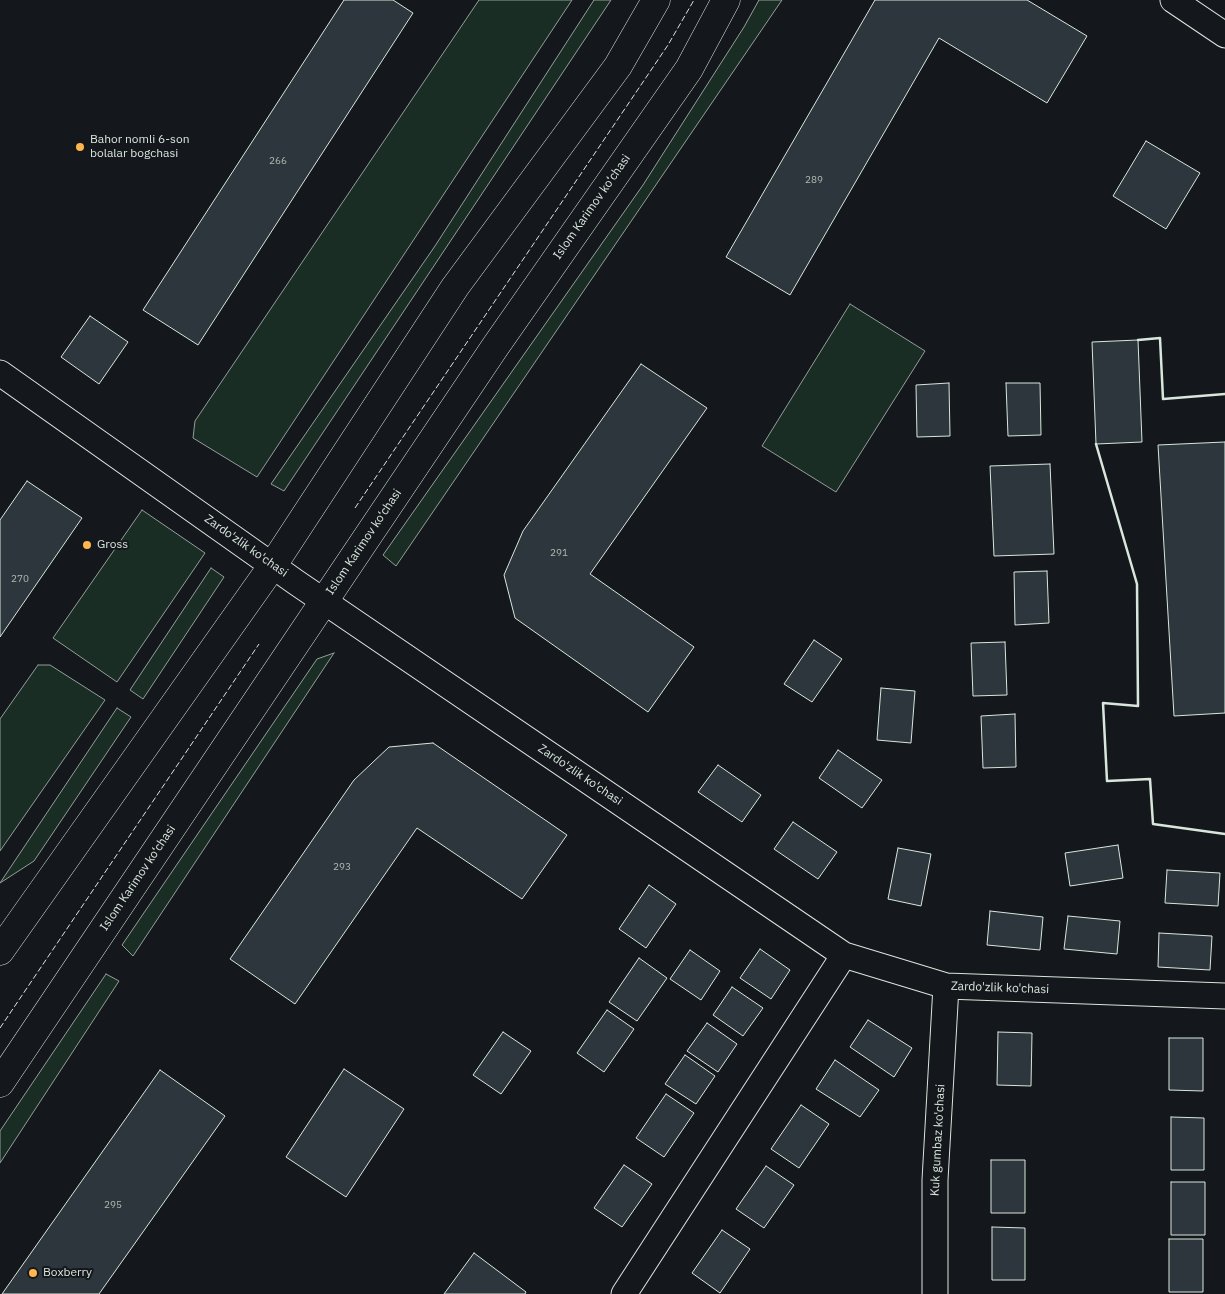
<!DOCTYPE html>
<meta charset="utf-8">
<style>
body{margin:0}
canvas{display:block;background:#14181c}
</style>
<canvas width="1225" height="1294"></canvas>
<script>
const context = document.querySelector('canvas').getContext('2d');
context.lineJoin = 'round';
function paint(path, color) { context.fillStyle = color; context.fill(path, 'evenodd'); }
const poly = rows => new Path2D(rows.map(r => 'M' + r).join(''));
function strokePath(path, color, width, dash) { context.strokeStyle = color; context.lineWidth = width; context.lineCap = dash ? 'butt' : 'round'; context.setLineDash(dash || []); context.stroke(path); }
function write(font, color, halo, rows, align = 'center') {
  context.font = font + ' "IBM Plex Sans",sans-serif'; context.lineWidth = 4; context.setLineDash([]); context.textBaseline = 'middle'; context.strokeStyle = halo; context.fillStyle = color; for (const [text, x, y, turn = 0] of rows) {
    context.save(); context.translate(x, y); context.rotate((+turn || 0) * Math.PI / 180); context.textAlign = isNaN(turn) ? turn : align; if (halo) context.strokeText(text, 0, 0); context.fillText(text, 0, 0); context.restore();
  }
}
const green = poly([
 [479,0,572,0,257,477,193,438,195,421,479,0],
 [594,0,611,0,284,491,271,484,435,246,594,0],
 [759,0,782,0,396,566,383,555,643,185,744,27,759,0],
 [850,304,925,351,836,492,762,446,850,304],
 [142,510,205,553,117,682,53,638,142,510],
 [211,568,224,577,143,699,130,690,211,568],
 [334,653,133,956,122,945,317,659,334,653],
 [38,665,50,665,105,700,0,851,0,719,38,665],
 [117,708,131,717,34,861,0,883,117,708],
 [106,974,119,981,0,1163,0,1131,106,974]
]);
const building = poly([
 [344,0,393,0,413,13,198,345,143,310,344,0],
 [875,0,1027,0,1087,36,1047,103,939,38,790,295,726,257,875,0],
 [1146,141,1200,173,1166,229,1113,196,1146,141],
 [90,316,128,342,99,384,61,357,90,316],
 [1138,340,1142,442,1096,444,1092,342,1138,340],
 [641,364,707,408,590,574,694,647,648,712,515,618,504,575,523,531,641,364],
 [949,383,950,436,917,437,916,385,949,383],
 [1006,383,1040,383,1041,435,1008,436,1006,383],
 [1225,442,1225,713,1174,716,1158,445,1225,442],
 [1050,464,1054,554,994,556,990,466,1050,464],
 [27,481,82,518,0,637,0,520,27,481],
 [1047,571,1049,623,1015,625,1014,572,1047,571],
 [814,640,842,659,812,702,784,684,814,640],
 [1005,642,1007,695,973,696,971,643,1005,642],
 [881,688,915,691,911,743,877,740,881,688],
 [1015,714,1016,767,983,768,981,716,1015,714],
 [433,743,567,835,522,899,417,828,295,1004,230,959,354,780,389,747,433,743],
 [838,750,882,780,862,808,819,778,838,750],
 [718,765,761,795,742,822,698,792,718,765],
 [793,822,837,852,818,879,774,849,793,822],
 [1118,845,1123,878,1070,886,1065,853,1118,845],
 [898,848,931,854,921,906,888,899,898,848],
 [1167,870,1220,873,1218,906,1165,903,1167,870],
 [649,885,676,904,646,948,619,929,649,885],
 [990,911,1043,917,1040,950,987,945,990,911],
 [1068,916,1120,921,1117,954,1064,949,1068,916],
 [1159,933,1212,936,1210,970,1158,967,1159,933],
 [760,949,790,970,771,999,740,978,760,949],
 [690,950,720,971,701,1000,670,979,690,950],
 [639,958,667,978,637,1021,609,1002,639,958],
 [732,987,763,1008,743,1036,713,1015,732,987],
 [607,1010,634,1029,604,1072,577,1053,607,1010],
 [868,1020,912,1048,894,1077,850,1047,868,1020],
 [707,1023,737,1044,718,1072,687,1051,707,1023],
 [503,1032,531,1051,501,1094,473,1075,503,1032],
 [998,1032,1032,1033,1031,1086,997,1085,998,1032],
 [1169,1038,1203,1038,1203,1091,1169,1090,1169,1038],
 [685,1055,715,1076,696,1104,665,1084,685,1055],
 [835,1060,879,1090,860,1117,816,1089,835,1060],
 [344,1069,404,1109,346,1197,286,1157,344,1069],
 [160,1070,225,1116,99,1294,2,1294,160,1070],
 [666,1094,694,1113,664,1157,636,1138,666,1094],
 [801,1105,829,1124,799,1168,771,1149,801,1105],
 [1171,1117,1204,1118,1204,1170,1171,1170,1171,1117],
 [991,1160,1025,1160,1025,1213,991,1213,991,1160],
 [624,1165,652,1184,622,1227,594,1208,624,1165],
 [766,1166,794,1185,764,1228,736,1209,766,1166],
 [1171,1182,1205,1182,1205,1235,1171,1235,1171,1182],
 [992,1227,1025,1228,1025,1280,992,1280,992,1227],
 [722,1230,750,1249,720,1293,692,1273,722,1230],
 [1169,1239,1203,1239,1203,1292,1169,1292,1169,1239],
 [474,1253,526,1292,525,1294,444,1294,474,1253]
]);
const street = poly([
 [1173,0,1225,35],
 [0,373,297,583,844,955,946,986,1225,996],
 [624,1294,844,955],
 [935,1294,935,1180,946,986]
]);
const primary = poly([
 [0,951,273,565,455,287,618,66,656,0],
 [0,1083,495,347,689,69,726,0]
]);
const fence = poly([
 [355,508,668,45,694,0],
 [0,1028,259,644]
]);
const wall = poly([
 [1138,340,1160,338,1163,399,1225,394],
 [1096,444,1137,584,1138,706,1103,703,1107,781,1150,779,1153,824,1225,834]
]);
const markers = [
 [80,147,5,"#ffb74d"],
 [87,545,5,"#ffb74d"],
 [33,1273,5,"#ffb74d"]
];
const numberNames = [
 ["266",278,161],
 ["289",814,180],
 ["291",559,553],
 ["270",20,579],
 ["293",342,867],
 ["295",113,1205]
];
const poiNames = [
 ["Bahor nomli 6-son",90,140],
 ["bolalar bogchasi",90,154],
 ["Gross",97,545],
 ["Boxberry",43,1273]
];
const streetNames = [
 ["Islom Karimov ko‘chasi",592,207,-55],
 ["Islom Karimov ko‘chasi",364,542,-56],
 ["Zardo'zlik ko'chasi",246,546,35],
 ["Zardo'zlik ko'chasi",580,775,34],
 ["Islom Karimov ko‘chasi",138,878,-56],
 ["Zardo'zlik ko'chasi",1000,988,2],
 ["Kuk gumbaz ko'chasi",938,1140,-87]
];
paint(green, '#1a2d24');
strokePath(green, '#939e99', 1);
paint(building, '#2c363c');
strokePath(building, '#d8e6dc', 1);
strokePath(street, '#d8e6dc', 27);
strokePath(primary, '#d8e6dc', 29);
strokePath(street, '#14181c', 25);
strokePath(primary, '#14181c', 28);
strokePath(fence, '#d8e6dc', 1, [6, 2.5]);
strokePath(wall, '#d8e6dc', 2.5);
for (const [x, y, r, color] of markers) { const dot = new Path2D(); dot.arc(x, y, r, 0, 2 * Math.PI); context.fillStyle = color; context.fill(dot); strokePath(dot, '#14181c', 2); }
write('10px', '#adbab4', null, numberNames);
write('12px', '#d8e6dc', '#14181c', poiNames, 'left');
write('12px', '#d8e6dc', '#14181c', streetNames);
</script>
